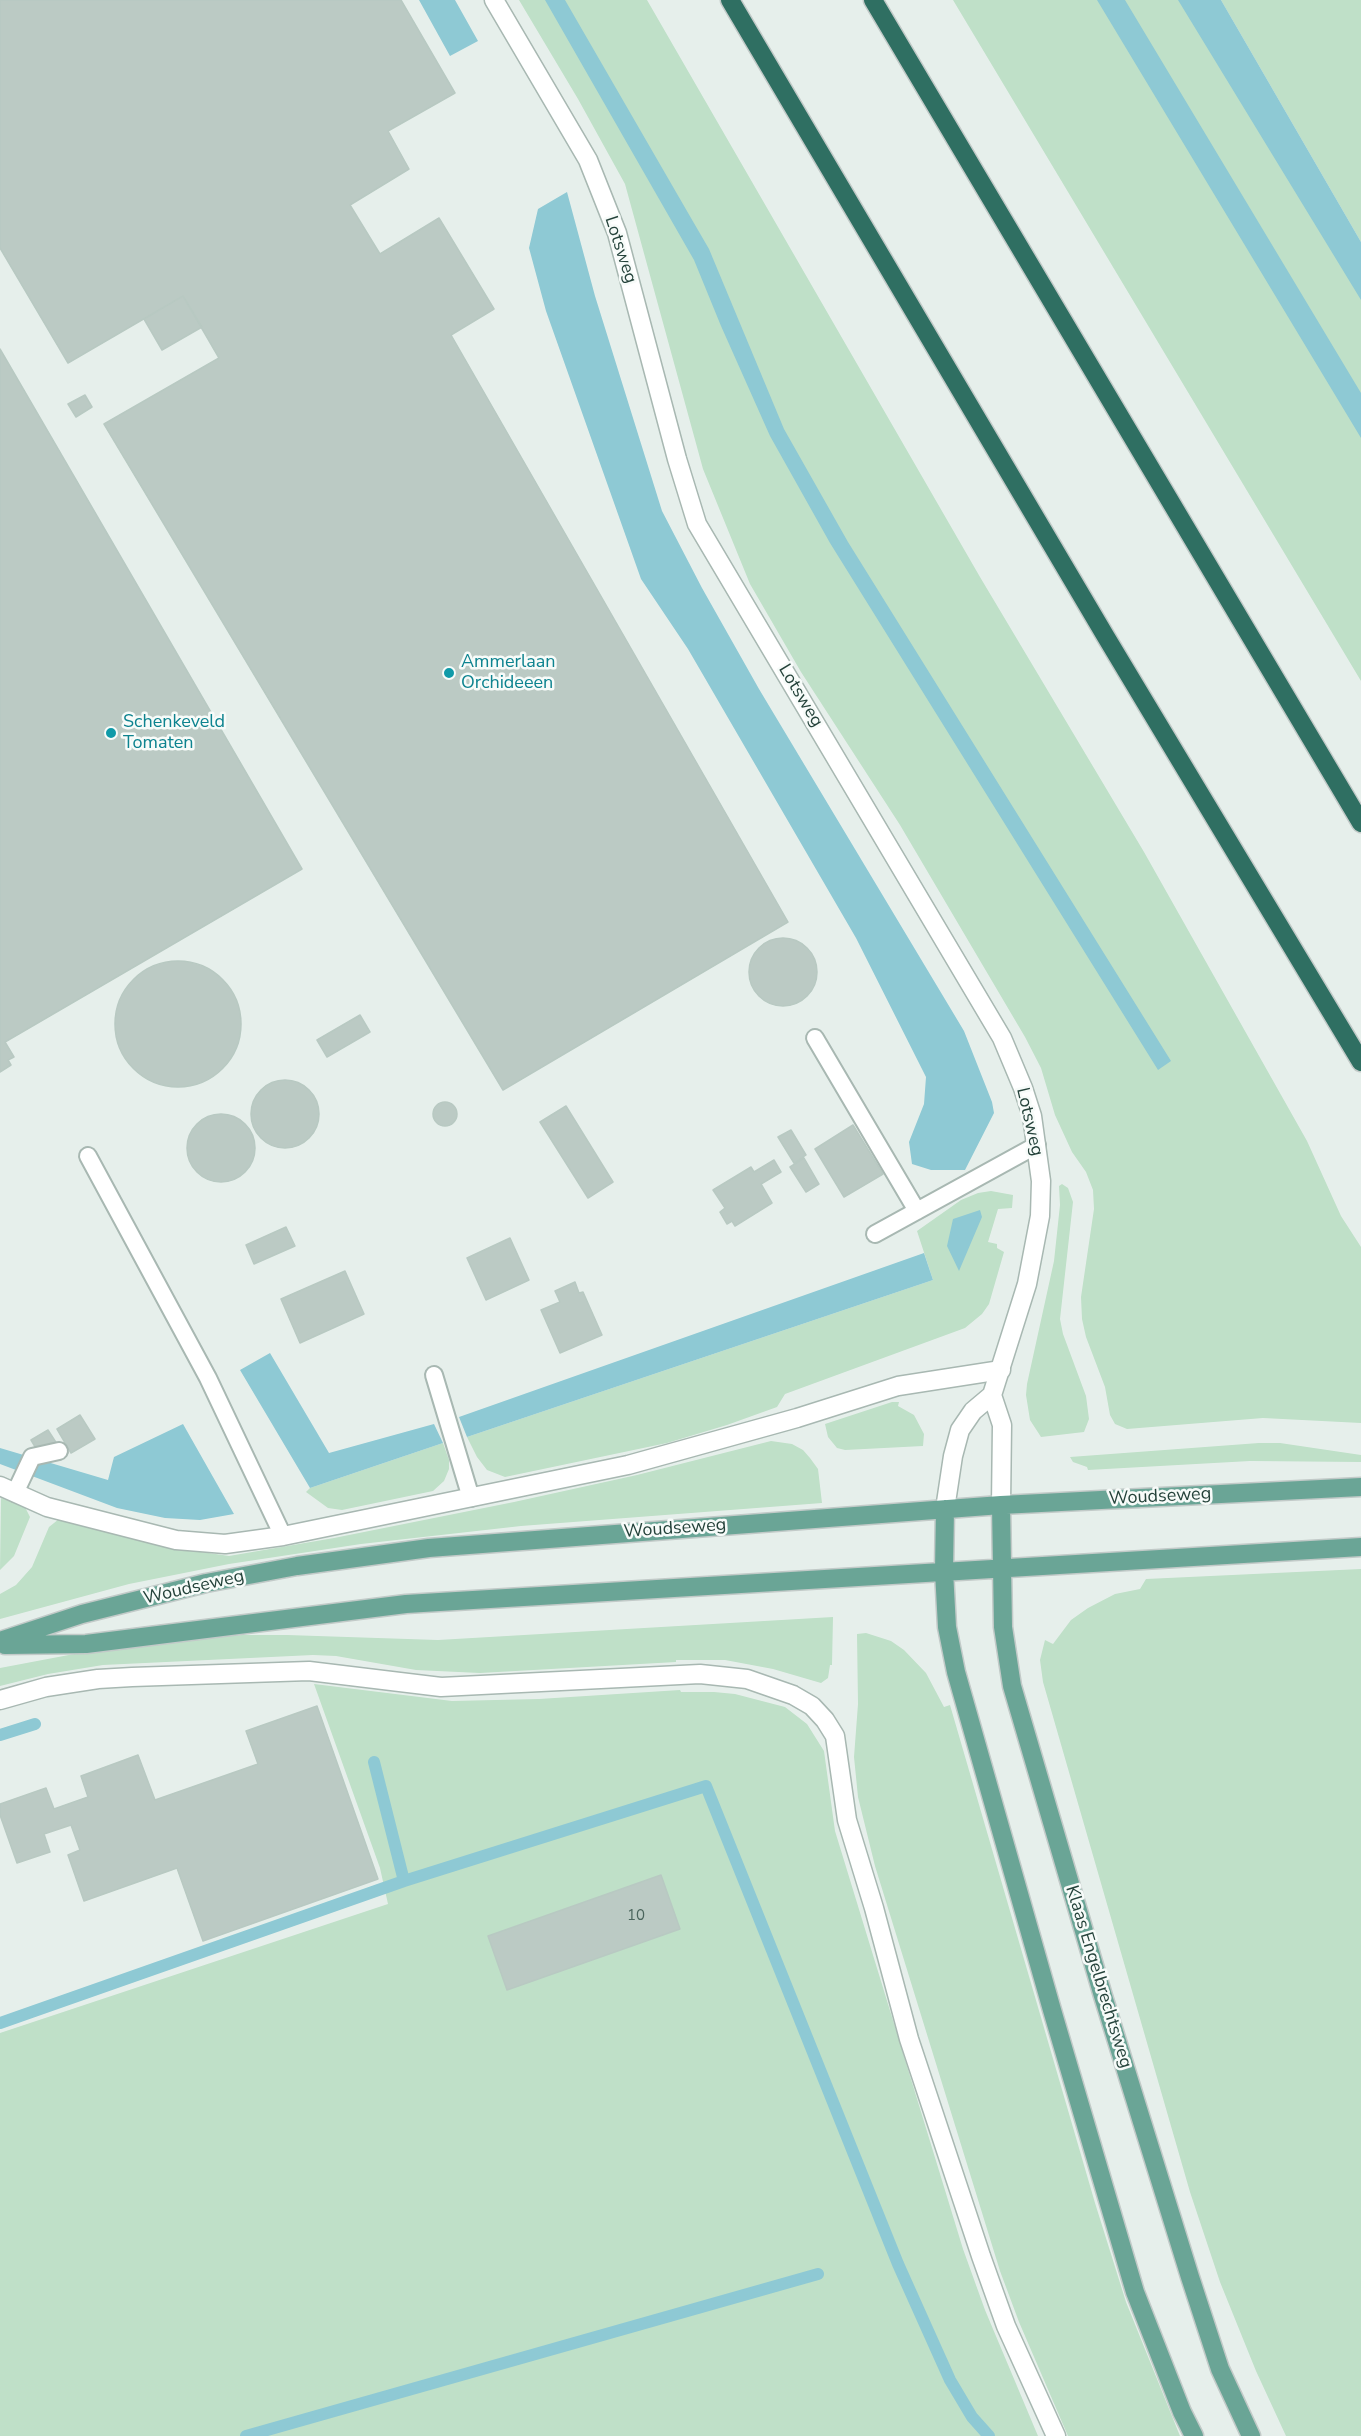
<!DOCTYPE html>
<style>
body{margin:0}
canvas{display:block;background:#e6efeb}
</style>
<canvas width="1361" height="2436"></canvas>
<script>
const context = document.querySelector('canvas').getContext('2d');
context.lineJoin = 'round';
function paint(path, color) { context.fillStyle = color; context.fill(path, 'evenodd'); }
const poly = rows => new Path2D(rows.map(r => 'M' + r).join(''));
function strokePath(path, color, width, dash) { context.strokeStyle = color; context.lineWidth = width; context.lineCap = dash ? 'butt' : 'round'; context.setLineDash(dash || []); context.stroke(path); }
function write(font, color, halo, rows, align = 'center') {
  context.font = font + ' "Nunito Sans",sans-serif'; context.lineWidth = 5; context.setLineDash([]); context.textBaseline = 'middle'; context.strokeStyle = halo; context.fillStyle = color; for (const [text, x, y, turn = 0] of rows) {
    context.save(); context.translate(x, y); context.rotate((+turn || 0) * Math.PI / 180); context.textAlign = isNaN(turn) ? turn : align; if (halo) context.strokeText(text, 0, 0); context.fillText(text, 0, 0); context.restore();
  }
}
const green = poly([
 [519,0,647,0,980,577,1144,852,1307,1141,1341,1216,1361,1247,1361,1423,1263,1418,1127,1429,1115,1424,1110,1415,1105,1387,1086,1337,1082,1319,1081,1297,1094,1209,1093,1190,1086,1172,1072,1152,1055,1115,1041,1068,1025,1037,900,825,801,672,750,584,703,469,625,184,578,99],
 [953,0,1207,0,1361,271,1361,681],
 [1221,0,1361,0,1361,242],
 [1062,1184,1068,1188,1073,1202,1060,1319,1063,1334,1086,1396,1089,1419,1084,1432,1041,1437,1030,1420,1026,1395,1027,1384,1054,1261,1060,1205,1059,1186],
 [991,1191,1013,1195,1012,1208,998,1209,988,1242,997,1244,997,1248,1004,1252,989,1304,982,1314,965,1328,785,1394,777,1407,727,1425,667,1443,505,1477,487,1470,477,1457,467,1437,933,1280,917,1231,961,1200,978,1193],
 [892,1402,899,1402,898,1406,914,1415,924,1434,923,1446,845,1450,837,1448,828,1437,825,1424],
 [771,1441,792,1444,803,1450,810,1458,818,1469,822,1503,521,1526,361,1544,229,1564,129,1584,0,1619,0,1594,16,1585,32,1567,49,1527,59,1519,175,1548,229,1556,334,1538,514,1502,637,1475],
 [443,1443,449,1460,449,1469,444,1481,433,1491,342,1510,328,1508,306,1492,310,1488],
 [1259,1443,1280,1443,1361,1455,1361,1462,1250,1461,1088,1470,1087,1467,1073,1462,1070,1457],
 [1,1498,25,1507,30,1517,14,1556,0,1570],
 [1361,1569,1361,2436,1286,2436,1256,2371,1220,2282,1190,2192,1043,1682,1040,1660,1045,1640,1053,1644,1071,1620,1088,1608,1115,1594,1140,1589,1146,1579],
 [833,1617,832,1665,830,1665,828,1678,821,1683,773,1669,725,1660,676,1660,676,1662,480,1673,416,1670,336,1656,313,1655,103,1665,48,1674,0,1686,0,1668,90,1651,185,1640,242,1635,287,1635,438,1640],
 [866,1633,891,1641,904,1650,926,1673,944,1707,950,1705,1095,2203,1126,2302,1180,2436,1068,2436,1019,2322,1000,2271,875,1866,858,1797,854,1757,858,1704,857,1634],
 [314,1684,452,1701,539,1699,680,1690,681,1692,714,1692,735,1694,785,1707,807,1724,824,1751,835,1831,963,2249,985,2310,1038,2436,0,2436,0,2033,388,1904,380,1868]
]);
const water = poly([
 [419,0,455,0,478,41,450,56],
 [545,0,565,0,691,218,709,249,784,429,848,542,1171,1061,1158,1070,830,543,770,436,721,326,694,260],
 [1097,0,1125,0,1361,393,1361,438],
 [1178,0,1221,0,1361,242,1361,300],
 [567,192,595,296,662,511,702,588,759,689,964,1031,992,1102,994,1113,965,1170,931,1170,912,1164,909,1142,924,1104,926,1077,856,938,688,649,641,579,546,311,529,248,538,209],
 [980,1210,982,1217,959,1271,947,1246,953,1219],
 [924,1253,933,1280,467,1437,459,1417],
 [270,1353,329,1453,434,1424,443,1443,310,1488,240,1370],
 [183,1424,234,1514,200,1520,165,1518,117,1508,0,1464,0,1448,108,1480,114,1457]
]);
const stream = poly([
 [0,1735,35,1724],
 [374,1762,404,1881],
 [0,2023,404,1881,706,1786,898,2264,950,2380,972,2417,989,2436],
 [246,2436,818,2274]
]);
const building = poly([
 [0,0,401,0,455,93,388,131,409,169,350,205,380,254,439,218,494,309,451,335,788,922,503,1090,104,424,219,358,183,296,68,363,0,248,0,0],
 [183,296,202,327,162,350,144,319,183,296],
 [0,349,302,869,5,1042,14,1057,8,1060,11,1065,0,1072,0,349],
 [85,395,92,407,76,417,68,404,85,395],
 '749 972a34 34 0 1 1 68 0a34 34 0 1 1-68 0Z',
 '115 1024a63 63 0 1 1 126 0a63 63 0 1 1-126 0Z',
 [360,1015,370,1032,327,1057,317,1040,360,1015],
 '251 1114a34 34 0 1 1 68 0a34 34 0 1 1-68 0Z',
 '433 1114a12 12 0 1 1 24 0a12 12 0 1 1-24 0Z',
 [566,1106,613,1182,588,1198,540,1122,566,1106],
 '187 1148a34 34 0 1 1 68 0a34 34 0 1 1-68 0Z',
 [853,1125,883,1174,844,1197,815,1149,853,1125],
 [791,1130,806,1155,794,1163,778,1137,791,1130],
 [804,1158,819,1184,806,1192,790,1167,804,1158],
 [774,1160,781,1172,761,1184,772,1203,735,1226,732,1221,727,1224,720,1212,725,1208,713,1190,751,1167,754,1172,774,1160],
 [286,1227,295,1246,254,1264,246,1245,286,1227],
 [510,1238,529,1280,486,1300,467,1258,510,1238],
 [345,1271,364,1314,300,1343,281,1299,345,1271],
 [575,1282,579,1293,583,1292,602,1335,560,1353,541,1310,560,1302,555,1291,575,1282],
 [80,1415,95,1439,71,1453,57,1429,80,1415],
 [48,1430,57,1444,40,1455,31,1440,48,1430],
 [317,1706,378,1879,203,1941,177,1868,84,1901,68,1855,80,1850,71,1825,44,1834,50,1852,17,1863,0,1815,0,1804,46,1788,54,1809,88,1797,81,1776,138,1755,155,1800,258,1764,246,1731,317,1706],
 [661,1875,680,1929,507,1990,488,1936,661,1875]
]);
const service = poly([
 [815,1038,917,1211],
 [88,1156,208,1378,283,1536],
 [875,1234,1037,1145],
 [434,1375,471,1498],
 [15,1493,32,1457,59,1451]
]);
const minor = poly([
 [0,1486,47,1507,176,1540,225,1544,283,1536,628,1465,797,1418,898,1386,1001,1370],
 [0,1700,46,1687,98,1679,132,1677,309,1671,441,1687,700,1674,747,1679,793,1695,812,1706,825,1720,835,1736,847,1820,874,1908,909,2039,981,2256,1006,2326,1056,2436]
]);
const tertiary = poly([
 [494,0,588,160,617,233,677,459,697,524,1002,1038,1023,1088,1032,1116,1041,1181,1040,1216,1027,1284,992,1395,973,1411,960,1430,953,1456,945,1509],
 [992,1395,1002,1425,1001,1505]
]);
const primary = poly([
 [1001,1505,1003,1627,1012,1686,1103,1996,1190,2277,1220,2369,1251,2436],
 [945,1509,944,1571,947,1627,956,1672,1052,2010,1135,2292,1182,2412,1194,2436],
 [0,1641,82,1614,206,1583,297,1566,429,1548,1001,1505,1361,1487],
 [5,1645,86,1644,406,1604,1361,1547]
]);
const motorway = poly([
 [730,0,1106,637,1361,1062],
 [873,0,1361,823]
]);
const markers = [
 [449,673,6,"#0f9aa8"],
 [111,733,6,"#0f9aa8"]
];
const numberNames = [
 ["10",636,1916]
];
const streetNames = [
 ["Lotsweg",620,250,72],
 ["Lotsweg",800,696,59],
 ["Lotsweg",1029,1122,77],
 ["Woudseweg",1160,1497,-3],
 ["Woudseweg",675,1529,-4],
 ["Woudseweg",194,1588,-13],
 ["Klaas Engelbrechtsweg",1098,1977,73]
];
const cultureNames = [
 ["Ammerlaan",461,663],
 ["Orchideeen",461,684],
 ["Schenkeveld",123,723],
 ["Tomaten",123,744]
];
paint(green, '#bfe0c8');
paint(water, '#8ec9d4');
strokePath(stream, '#8ec9d4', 12);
paint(building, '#bbcac4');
strokePath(building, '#b8c9c2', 1.5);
strokePath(service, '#a8b8b2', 20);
strokePath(minor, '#a8b8b2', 21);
strokePath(tertiary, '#a8b8b2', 21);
strokePath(primary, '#c2cac8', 21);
strokePath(motorway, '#c2cac8', 21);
strokePath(service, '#fff', 16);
strokePath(minor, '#fff', 18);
strokePath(tertiary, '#fff', 18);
strokePath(primary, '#6aa596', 18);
strokePath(motorway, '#2f6f62', 18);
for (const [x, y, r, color] of markers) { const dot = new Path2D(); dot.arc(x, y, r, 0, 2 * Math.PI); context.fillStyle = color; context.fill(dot); strokePath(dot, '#f7fbf9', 2); }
write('15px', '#4a645c', null, numberNames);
write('18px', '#24423a', '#f7fbf9', streetNames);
write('18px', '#0d838f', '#f7fbf9', cultureNames, 'left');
</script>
